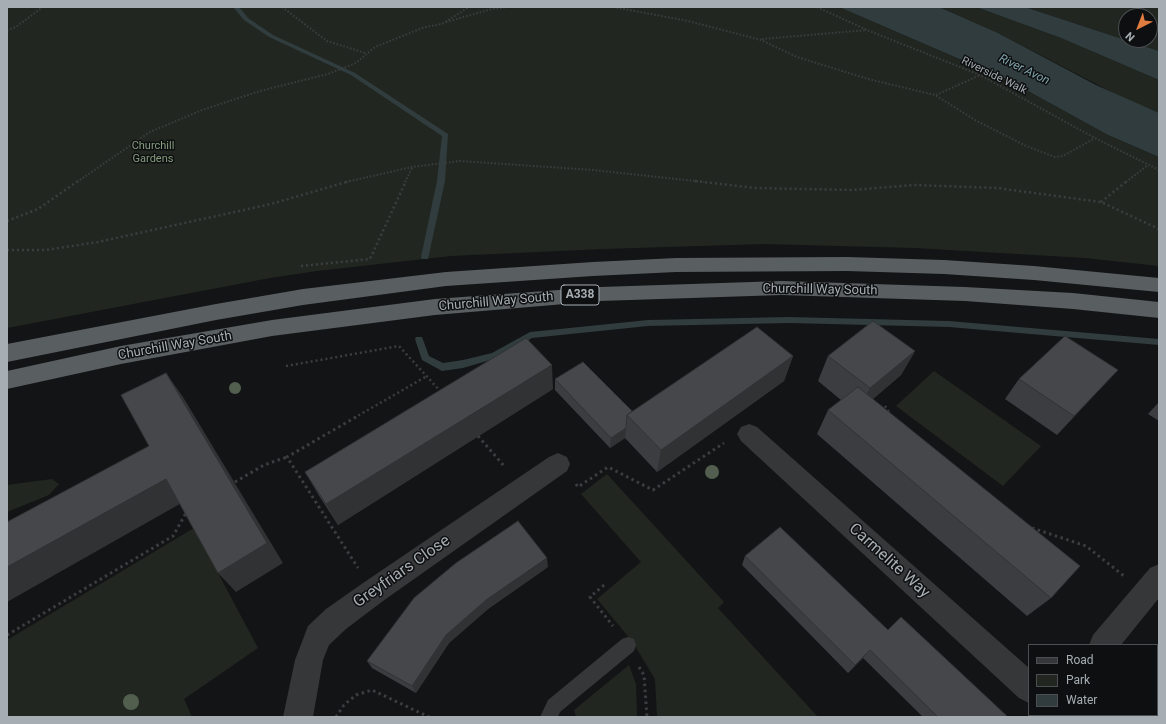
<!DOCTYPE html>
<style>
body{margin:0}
#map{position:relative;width:1166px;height:724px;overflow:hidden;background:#131415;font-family:Roboto,sans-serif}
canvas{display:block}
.frame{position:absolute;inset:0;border:8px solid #a6aeb4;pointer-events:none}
.legend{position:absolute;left:1028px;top:644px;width:130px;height:72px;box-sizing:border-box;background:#0e0f10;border:1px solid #4b4f52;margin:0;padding:5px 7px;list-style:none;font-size:12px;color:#a6aeb4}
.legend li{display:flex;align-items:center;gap:8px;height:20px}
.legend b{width:20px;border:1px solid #4b4f52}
.north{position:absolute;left:1118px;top:8px;width:40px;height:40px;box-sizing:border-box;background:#0e0f10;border:1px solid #4b4f52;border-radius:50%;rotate:222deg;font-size:11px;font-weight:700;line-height:16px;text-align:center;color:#a6aeb4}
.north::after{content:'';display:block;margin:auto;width:14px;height:18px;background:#e07c40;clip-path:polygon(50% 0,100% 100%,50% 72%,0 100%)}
</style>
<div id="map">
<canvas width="1166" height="724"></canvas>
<div class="frame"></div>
<ul class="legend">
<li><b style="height:5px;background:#353739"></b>Road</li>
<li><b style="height:11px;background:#212720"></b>Park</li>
<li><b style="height:11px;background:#303c3e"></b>Water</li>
</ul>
<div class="north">N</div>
</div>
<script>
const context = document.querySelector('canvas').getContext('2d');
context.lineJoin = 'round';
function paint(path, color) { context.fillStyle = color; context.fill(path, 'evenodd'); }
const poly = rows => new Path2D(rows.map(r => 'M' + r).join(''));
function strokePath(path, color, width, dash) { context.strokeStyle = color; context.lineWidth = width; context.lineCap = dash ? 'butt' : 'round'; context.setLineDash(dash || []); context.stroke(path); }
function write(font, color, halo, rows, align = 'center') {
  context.font = font + ' Roboto,sans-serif'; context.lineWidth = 3; context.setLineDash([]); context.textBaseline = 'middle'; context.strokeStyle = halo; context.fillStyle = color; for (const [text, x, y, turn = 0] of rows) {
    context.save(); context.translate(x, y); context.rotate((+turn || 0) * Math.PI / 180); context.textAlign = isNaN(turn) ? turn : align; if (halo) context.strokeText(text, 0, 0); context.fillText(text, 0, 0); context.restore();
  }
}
const green = poly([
 [7,7,839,7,1008,80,1108,135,1159,157,1159,266,1085,258,915,248,764,244,602,249,451,256,317,271,270,278,7,328],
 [939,7,976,7,1061,38,1159,80,1159,113,1129,101,998,33],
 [1025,7,1159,7,1159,51,1126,40,1150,40,1150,16,1126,16,1126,40],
 [934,371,1041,446,1003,486,896,406],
 [607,474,724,602,718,608,818,717,657,717,655,679,632,641,597,599,641,562,581,494],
 [52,479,59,484,49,495,7,512,7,485],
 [194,528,258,648,184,699,192,717,7,717,7,640],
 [629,665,636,684,637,717,576,717,574,710]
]);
const water = poly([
 [839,7,939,7,998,33,1096,85,1159,113,1159,157,1108,135,1008,80],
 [976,7,1025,7,1159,51,1159,80,1061,38]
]);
const stream = poly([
 [233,7,239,7,248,18,273,35,355,73,448,134,445,181,428,259,422,259,421,257,437,181,442,136,351,75,269,37,244,20,233,7],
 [789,317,949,321,1159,339,1159,345,949,327,789,323,648,326,532,338,497,358,463,368,442,371,422,360,415,339,416,337,422,337,429,356,443,363,463,360,492,353,530,332,648,320,789,317]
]);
const pathFar2 = poly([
 [282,7,327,41,365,53],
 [613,7,688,21,761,40,797,57,868,79,935,95,975,120,1026,146,1055,157,1063,156,1095,138],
 [817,7,867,30,980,75,1095,138,1159,170],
 [446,22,492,9,508,7],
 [7,30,16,27,43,7],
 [762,39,867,30],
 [936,95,980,75],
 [77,182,150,132,202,110,260,91,328,74,356,63,375,47,425,27,442,24,469,7],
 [346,182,412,167,460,161,593,170,704,182],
 [405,182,412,168],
 [1126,182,1148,165]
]);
const pathFar1 = poly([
 [695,181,755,188,853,190,913,185,997,188,1101,202,1159,229],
 [1101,202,1127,181],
 [7,221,38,209,78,181],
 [7,250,46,250,98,242,271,204,350,181],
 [301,266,370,259,406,181],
 [286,366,399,346,442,393],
 [885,406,889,412],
 [354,418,427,376]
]);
const path = poly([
 [356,417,287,457,358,568],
 [478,436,505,467],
 [235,482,264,465,287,457],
 [576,484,578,487,608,467,653,490,724,443],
 [1032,528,1086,546,1124,576],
 [604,585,590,597,613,626],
 [7,635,173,536,186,513],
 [639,667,644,675,647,717],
 [336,717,344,705,356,695,372,690,429,717]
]);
const service = poly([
 [628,637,634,639,636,645,634,651,560,712,558,717,540,717,548,700,622,639,628,637]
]);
const minor = poly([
 [749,424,757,427,1029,668,1029,703,1019,698,741,441,737,434,741,427,749,424],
 [558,453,567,457,570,464,567,471,383,601,346,629,329,645,323,660,313,717,283,717,295,660,308,626,326,609,363,583,549,457,558,453],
 [1159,564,1159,598,1121,645,1089,645,1093,635,1150,568,1159,564],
 [1044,715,1075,715,1076,717,1045,717,1044,715]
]);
const trunk = poly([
 [847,257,944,260,1034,266,1159,278,1159,292,1034,280,944,274,847,271,676,272,593,276,446,286,303,305,216,320,7,362,7,344,216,304,303,289,446,272,593,262,676,258,847,257],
 [782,281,965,287,1073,293,1159,302,1159,318,1073,309,965,301,782,295,600,301,435,315,272,336,121,364,7,389,7,371,121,346,272,320,435,299,600,287,782,281]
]);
const trees = [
 [235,388,6],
 [712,472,7],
 [131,702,8]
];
const wall = poly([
 [915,351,901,375,873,399,1051,598,1027,616,817,434,828,410,841,400,818,381,828,356],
 [793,356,784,381,657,472,625,438,610,448,555,390,555,379,632,411],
 [1019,379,1100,389,1057,435,1005,399],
 [553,389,338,525,318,494,305,472],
 [1159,402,1159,421,1148,414],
 [745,556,888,630,1008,717,923,717,863,658,848,673,742,565],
 [548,567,488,609,449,643,416,693,372,668,367,661]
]);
const shadedWall = poly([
 [915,351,901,375,857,412,870,388],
 [793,356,784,381,657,472,661,450],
 [552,365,553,389,338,525,326,504],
 [1118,370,1100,389,1057,435,1074,416],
 [166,373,183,397,283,563,236,592,218,573],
 [626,428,625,438,610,448,611,438],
 [166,479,185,501,7,602,7,567],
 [547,558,548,567,488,609,449,643,416,693,412,686,446,635,486,600]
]);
const building = poly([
 [873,321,915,351,870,388,828,356,873,321],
 [757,327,793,356,661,450,627,415,757,327],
 [1065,336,1118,370,1074,416,1019,379,1065,336],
 [526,338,552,365,326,504,305,472,526,338],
 [583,362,632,411,627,415,626,428,611,438,555,379,583,362],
 [166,373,267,543,218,573,166,479,7,567,7,522,149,446,121,395,166,373],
 [858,387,1080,566,1051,598,828,410,858,387],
 [518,521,547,558,486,600,446,635,412,686,367,661,414,598,456,563,518,521],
 [780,527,888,630,901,617,1008,717,938,717,870,650,855,665,745,556,780,527]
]);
const farStreetnames = [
 ["Riverside Walk",994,76,26]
];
const farParknames = [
 ["Churchill",153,146],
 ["Gardens",153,159]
];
const farWaternames = [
 ["River Avon",1024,70,26]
];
const shields = [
 [580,295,38]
];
const shieldNames = [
 ["A338",580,295]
];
const streetNames = [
 ["Churchill Way South",820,290,1],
 ["Churchill Way South",496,302,-5],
 ["Churchill Way South",175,346,-10]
];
const nearStreetnames = [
 ["Carmelite Way",889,561,42],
 ["Greyfriars Close",402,572,-35]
];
paint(green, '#212720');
paint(water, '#303c3e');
paint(stream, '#303c3e');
strokePath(pathFar2, '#3b3e40', 2, [1.5, 2]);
strokePath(pathFar1, '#3b3e40', 2.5, [2, 3]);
strokePath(path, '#3b3e40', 3, [2.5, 3.5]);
paint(service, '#353739');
paint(minor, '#353739');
paint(trunk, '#595e61');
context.fillStyle = '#525f4f';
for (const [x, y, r] of trees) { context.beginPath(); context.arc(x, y, r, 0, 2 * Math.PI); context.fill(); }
paint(wall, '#3b3d40');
paint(shadedWall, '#303234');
paint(building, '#45474a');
strokePath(building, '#303234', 1);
write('11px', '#a6aeb4', '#0e0f10', farStreetnames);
write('11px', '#869d7f', '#0e0f10', farParknames);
write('italic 12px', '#80a4ac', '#0e0f10', farWaternames);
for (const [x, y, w] of shields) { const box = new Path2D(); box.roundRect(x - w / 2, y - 10, w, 20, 3); context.fillStyle = '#0e0f10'; context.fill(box); strokePath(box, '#a6aeb4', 1); }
write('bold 12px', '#a6aeb4', null, shieldNames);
write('13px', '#a6aeb4', '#0e0f10', streetNames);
write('16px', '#a6aeb4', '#0e0f10', nearStreetnames);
</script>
